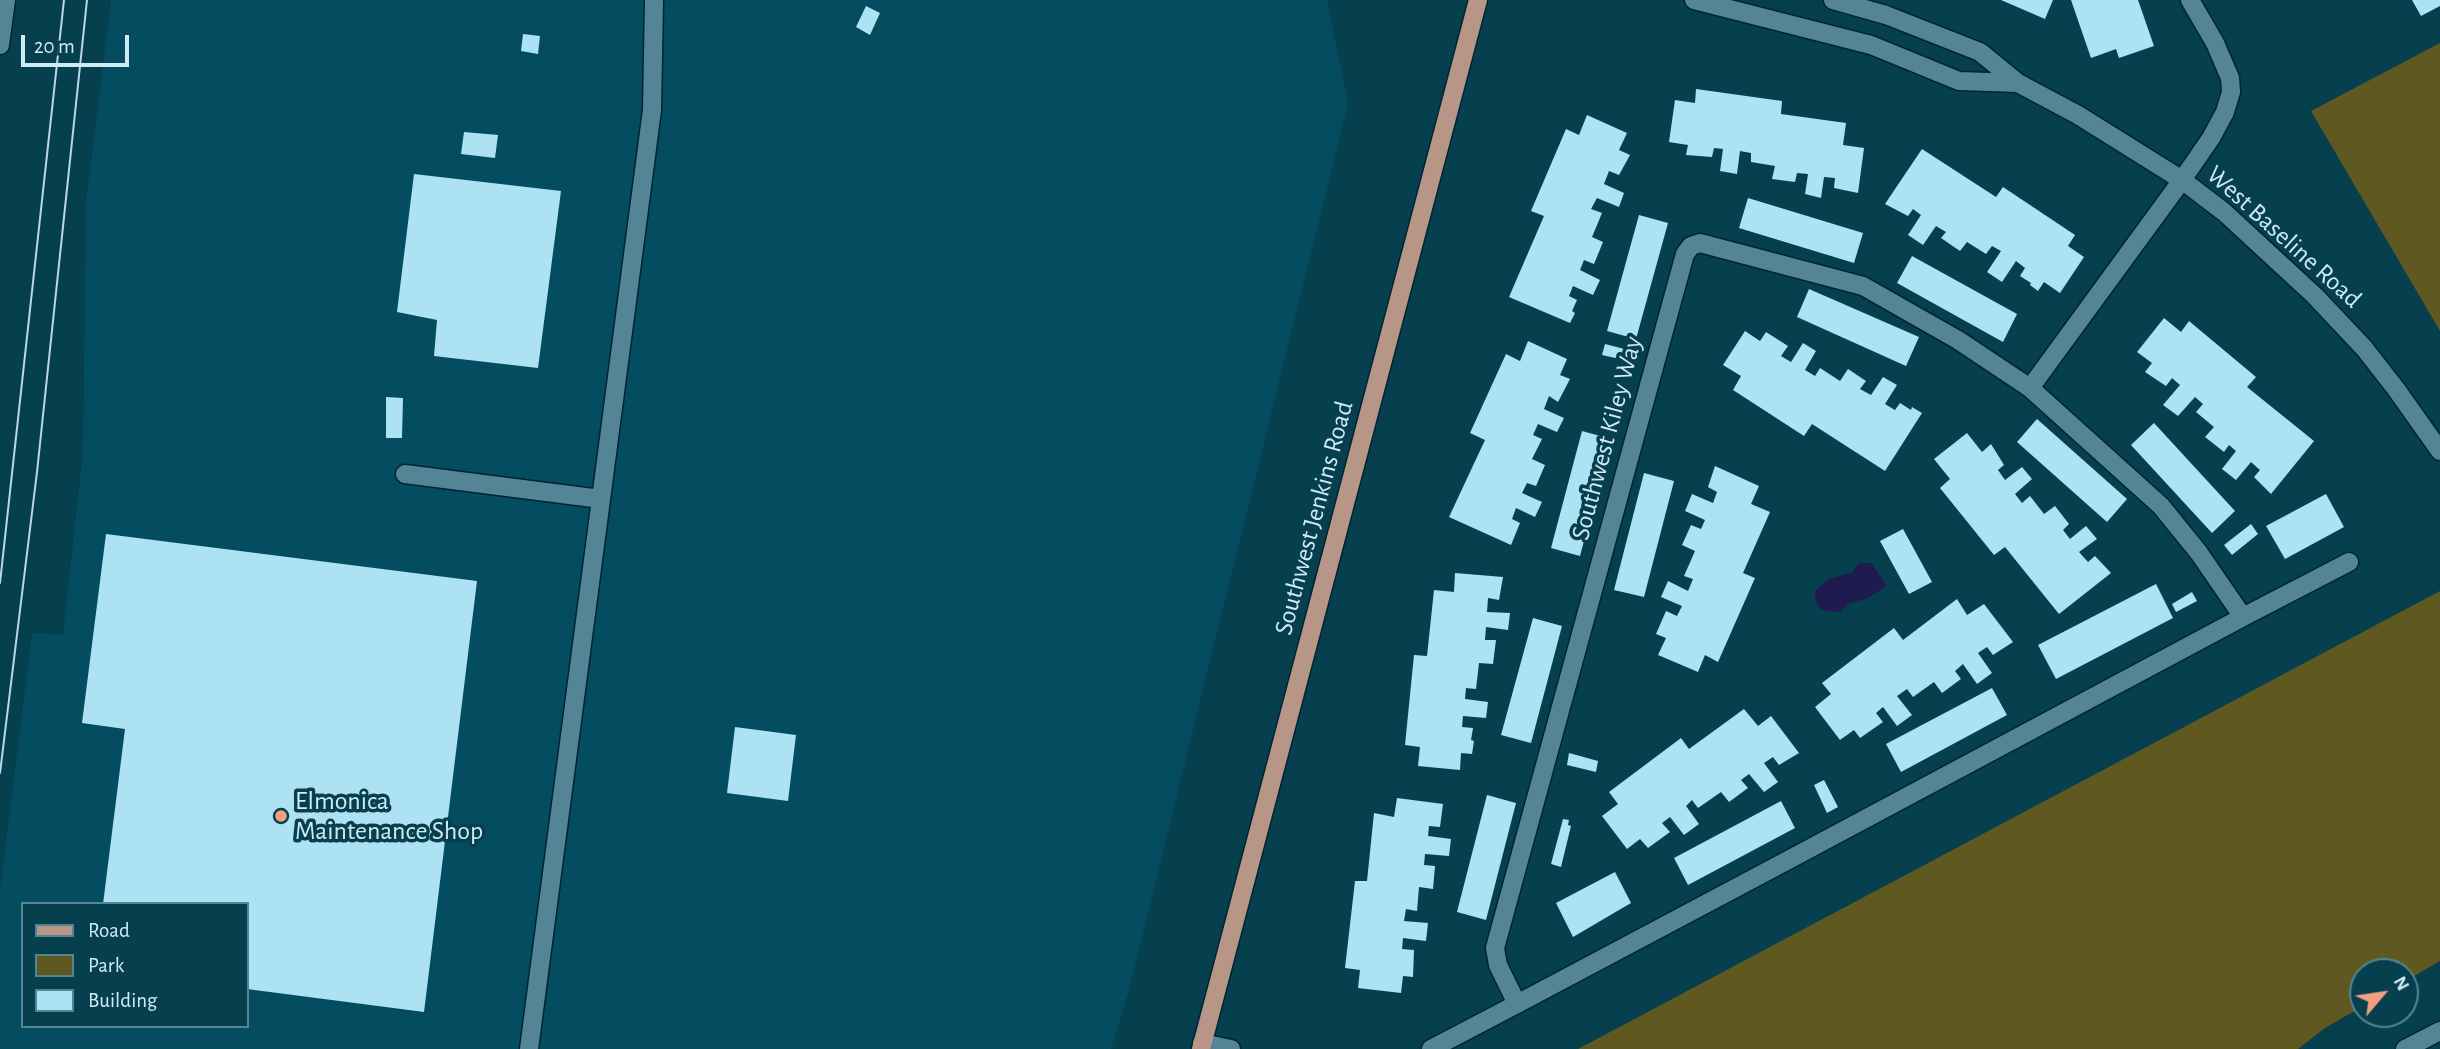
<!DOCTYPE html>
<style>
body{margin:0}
#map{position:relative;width:2440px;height:1049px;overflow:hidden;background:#06404f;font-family:"Alegreya Sans",sans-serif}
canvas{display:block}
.legend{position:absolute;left:21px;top:902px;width:228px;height:126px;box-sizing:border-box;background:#06404f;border:2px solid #578491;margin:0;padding:9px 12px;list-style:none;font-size:21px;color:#d0eaf4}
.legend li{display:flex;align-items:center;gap:14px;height:35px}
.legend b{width:35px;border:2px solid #578491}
.north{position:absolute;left:2349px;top:958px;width:70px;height:70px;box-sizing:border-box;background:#06404f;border:2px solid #578491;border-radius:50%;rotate:61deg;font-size:19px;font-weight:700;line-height:28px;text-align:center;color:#d0eaf4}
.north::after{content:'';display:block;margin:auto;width:24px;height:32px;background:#f2a080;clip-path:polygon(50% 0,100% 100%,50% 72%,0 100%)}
.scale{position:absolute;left:21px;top:35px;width:108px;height:32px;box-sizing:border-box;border:4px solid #d0eaf4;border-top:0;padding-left:9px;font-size:21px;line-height:24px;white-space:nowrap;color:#d0eaf4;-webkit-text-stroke:5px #06404f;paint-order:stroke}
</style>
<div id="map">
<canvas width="2440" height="1049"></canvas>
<ul class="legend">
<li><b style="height:9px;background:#b79587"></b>Road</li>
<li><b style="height:19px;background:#5f5820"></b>Park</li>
<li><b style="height:19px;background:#ade2f5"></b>Building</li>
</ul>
<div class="north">N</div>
<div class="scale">20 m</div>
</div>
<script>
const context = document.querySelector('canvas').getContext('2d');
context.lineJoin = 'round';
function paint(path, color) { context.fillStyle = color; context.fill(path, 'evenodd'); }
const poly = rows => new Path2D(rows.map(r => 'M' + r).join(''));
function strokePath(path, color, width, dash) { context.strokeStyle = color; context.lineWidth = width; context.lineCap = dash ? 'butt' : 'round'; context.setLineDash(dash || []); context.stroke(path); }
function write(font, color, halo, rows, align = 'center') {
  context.font = font + ' "Alegreya Sans",sans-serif'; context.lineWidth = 7; context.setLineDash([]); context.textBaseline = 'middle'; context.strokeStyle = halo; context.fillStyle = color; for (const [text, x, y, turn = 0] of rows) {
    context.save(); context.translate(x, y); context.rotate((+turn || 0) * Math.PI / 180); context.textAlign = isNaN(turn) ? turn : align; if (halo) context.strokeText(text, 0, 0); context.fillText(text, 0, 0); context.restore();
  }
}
const built = poly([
 [111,0,1327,0,1348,103,1128,993,1111,1049,0,1049,0,889,32,633,63,635,83,452,86,202],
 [23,904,247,904,247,1026,23,1026]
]);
const green = poly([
 [2440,43,2440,331,2311,111],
 [2440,591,2440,961,2405,981,2405,972,2363,972,2363,1006,2325,1028,2298,1049,1578,1049]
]);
const water = poly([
 [1859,563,1871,563,1887,586,1866,599,1849,603,1840,612,1821,610,1815,600,1816,590,1830,578,1852,573]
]);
const building = poly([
 [2001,0,2053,0,2045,19],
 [2071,0,2138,0,2154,46,2119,58,2116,49,2091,58],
 [2412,0,2440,0,2440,6,2421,16],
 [866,6,880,13,870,35,856,27],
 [523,34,540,36,538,54,521,51],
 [1696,89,1782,101,1781,114,1846,123,1843,145,1864,148,1858,193,1834,188,1835,178,1824,177,1821,198,1805,194,1808,174,1797,173,1795,182,1772,179,1775,166,1751,162,1751,153,1740,151,1737,174,1720,171,1723,149,1714,148,1712,157,1686,155,1688,145,1669,142,1675,100,1695,103],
 [1587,115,1627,133,1619,150,1630,155,1619,175,1609,171,1604,184,1624,193,1619,207,1597,198,1591,209,1602,213,1592,237,1603,242,1594,264,1584,260,1580,270,1600,280,1593,295,1573,286,1569,296,1577,300,1572,311,1575,313,1570,323,1509,297,1544,216,1531,211,1566,129,1579,135],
 [464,132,498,135,495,158,461,154],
 [1922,149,1996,197,2003,187,2075,235,2068,246,2084,257,2060,293,2044,282,2038,291,2030,285,2031,283,2020,276,2025,268,2016,261,2002,282,1987,272,2001,251,1992,246,1986,254,1967,242,1960,251,1941,238,1946,232,1936,226,1923,245,1908,235,1921,215,1913,209,1908,216,1885,204],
 [414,174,561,191,538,368,434,356,437,320,397,312],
 [1748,198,1863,233,1854,263,1739,228],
 [1639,215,1668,223,1636,339,1607,331],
 [1912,256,2017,314,2003,342,1897,283],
 [1809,289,1919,337,1906,366,1797,317],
 [2164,318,2181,332,2189,321,2256,377,2247,387,2314,441,2271,494,2254,477,2260,470,2251,462,2236,480,2222,469,2236,451,2229,445,2224,452,2205,437,2214,427,2196,412,2203,404,2195,397,2178,416,2163,405,2180,385,2172,378,2166,386,2145,372,2152,363,2137,352],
 [1745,331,1760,341,1766,332,1788,346,1781,356,1791,362,1803,343,1816,351,1805,370,1815,376,1820,368,1840,381,1848,369,1866,381,1860,389,1871,395,1883,377,1897,385,1885,404,1895,410,1900,403,1911,410,1912,407,1922,413,1885,471,1812,424,1804,436,1733,390,1741,376,1723,365],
 [1528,341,1567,359,1560,375,1570,379,1558,402,1549,396,1544,409,1564,418,1557,432,1538,424,1533,435,1542,439,1532,459,1545,465,1536,486,1527,483,1522,493,1542,502,1535,517,1516,508,1512,519,1520,523,1511,545,1449,517,1485,440,1470,433,1506,354,1520,361],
 [1605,344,1636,352,1633,362,1602,355],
 [386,397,403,398,402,438,386,438],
 [2037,419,2127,499,2107,522,2017,442],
 [2154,423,2235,511,2212,533,2131,445],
 [1582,431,1611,439,1580,556,1551,548],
 [1967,433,1982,452,1991,444,2004,465,1998,470,2005,480,2022,467,2032,479,2015,494,2022,503,2030,496,2044,514,2055,506,2069,524,2063,530,2070,539,2086,526,2097,539,2079,552,2088,562,2095,556,2111,573,2059,614,2005,547,1994,555,1940,488,1950,479,1934,459],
 [1715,466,1759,486,1751,504,1770,512,1743,573,1755,578,1718,662,1705,655,1698,672,1658,655,1666,638,1656,634,1666,611,1677,616,1682,606,1661,597,1668,581,1688,591,1693,579,1684,576,1695,551,1682,545,1691,525,1701,529,1705,520,1685,511,1692,494,1713,503,1717,492,1708,487],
 [1644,473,1674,481,1644,597,1614,590],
 [2326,494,2344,527,2285,559,2266,526],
 [2251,524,2258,534,2232,555,2224,545],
 [1903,529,1932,582,1909,594,1880,541],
 [106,534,477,581,424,1012,247,989,247,904,103,904,125,729,82,723],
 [1455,573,1503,577,1499,600,1488,598,1487,612,1510,613,1508,630,1486,627,1485,640,1496,640,1493,664,1479,663,1476,689,1466,688,1465,699,1488,702,1486,718,1463,716,1462,727,1473,728,1471,740,1474,741,1472,754,1461,753,1460,770,1418,766,1420,747,1405,745,1414,655,1427,656,1434,590,1454,592],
 [2156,584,2173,618,2056,679,2038,645],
 [2192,592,2197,601,2176,612,2172,604],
 [1957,599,1967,615,1984,604,2013,642,1993,655,1987,647,1978,653,1992,673,1977,684,1963,664,1955,671,1961,679,1942,693,1934,682,1913,697,1907,689,1897,696,1912,715,1897,726,1883,707,1876,713,1883,722,1860,738,1854,730,1840,740,1815,707,1831,694,1822,683,1894,628,1903,640],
 [1533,618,1562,626,1531,743,1501,735],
 [1992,688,2007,715,1901,772,1886,744],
 [1744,709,1758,726,1771,716,1799,753,1779,765,1773,757,1764,763,1778,782,1764,792,1749,774,1741,780,1748,788,1729,802,1721,792,1698,808,1692,800,1686,806,1699,824,1684,835,1670,817,1662,823,1670,832,1648,848,1640,839,1627,849,1602,816,1618,804,1609,792,1681,738,1689,749],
 [735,727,796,735,788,801,727,793],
 [1569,753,1598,761,1596,772,1567,765],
 [1824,780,1838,807,1827,813,1814,785],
 [1487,795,1516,803,1486,920,1457,912],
 [1397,798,1443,804,1440,827,1429,826,1428,836,1451,839,1449,856,1425,854,1424,865,1435,866,1433,889,1419,887,1417,911,1406,909,1404,921,1428,923,1426,941,1403,938,1402,949,1414,950,1413,977,1403,976,1401,993,1358,988,1360,970,1345,968,1355,881,1367,881,1374,813,1394,817],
 [1781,801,1795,828,1688,885,1674,858],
 [1563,819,1569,820,1568,825,1571,826,1561,867,1551,864],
 [1615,872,1631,903,1573,937,1556,903]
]);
const minor = poly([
 [1694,0,1871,45,1959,81,2018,83],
 [1833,0,1886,15,1980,52,2018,83,2078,115,2182,180,2224,212,2315,296,2364,348,2396,389,2440,451],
 [0,45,6,0],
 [2030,388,2182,180,2211,138,2225,112,2231,92,2230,78,2215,43,2190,0],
 [405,474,601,499],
 [2243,617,2349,562],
 [1202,1043,1231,1049],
 [529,1049,652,110,654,0],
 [1431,1049,1517,1004,1792,858,2243,617,2199,553,2161,506,2030,388,1958,340,1863,286,1700,243,1691,246,1685,254,1495,948,1498,965,1517,1004],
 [2405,1049,2440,1031]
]);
const major = poly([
 [1201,1049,1478,0]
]);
const tram = poly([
 [0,583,64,0],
 [0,773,37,472,87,0]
]);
const markers = [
 [281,816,7,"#f2a080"]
];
const streetNames = [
 ["West Baseline Road",2284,237,42],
 ["Southwest Kiley Way",1607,438,-75],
 ["Southwest Jenkins Road",1314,518,-75]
];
const poiNames = [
 ["Elmonica",295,801],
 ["Maintenance Shop",295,831]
];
paint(built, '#044c5f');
paint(green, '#5f5820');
paint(water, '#1f1a4f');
paint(building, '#ade2f5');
strokePath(minor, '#002531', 21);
strokePath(major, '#002531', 21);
strokePath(minor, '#538597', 18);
strokePath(major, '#b79587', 18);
strokePath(tram, '#bbd8e3', 2);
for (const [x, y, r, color] of markers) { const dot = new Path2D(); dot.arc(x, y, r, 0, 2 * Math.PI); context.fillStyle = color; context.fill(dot); strokePath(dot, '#06404f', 2.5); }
write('26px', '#d0eaf4', '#06404f', streetNames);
write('26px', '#d0eaf4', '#06404f', poiNames, 'left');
</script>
